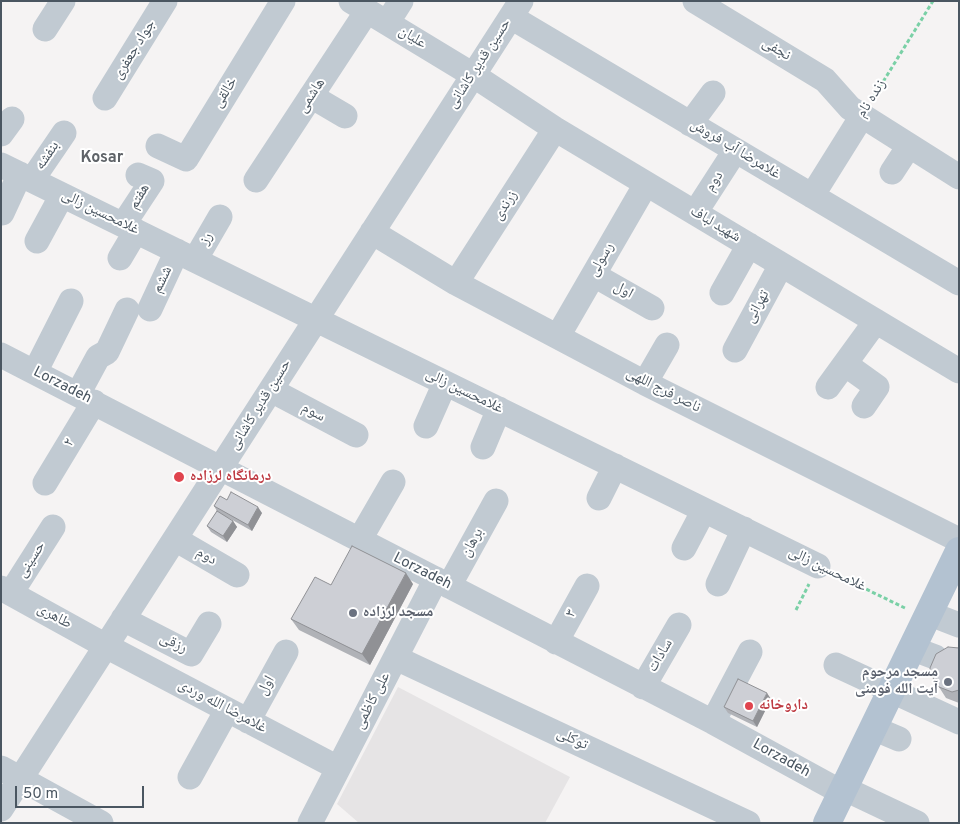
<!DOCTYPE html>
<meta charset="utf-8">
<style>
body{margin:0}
#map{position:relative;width:960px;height:824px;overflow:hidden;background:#f5f3f3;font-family:Overpass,sans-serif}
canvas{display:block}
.frame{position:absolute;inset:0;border:2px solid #4a5661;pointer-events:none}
.scale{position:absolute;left:15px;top:786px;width:129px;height:22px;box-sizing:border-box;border:2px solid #4a5661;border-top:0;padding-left:6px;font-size:15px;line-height:18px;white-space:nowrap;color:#4a5661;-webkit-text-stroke:4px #fff;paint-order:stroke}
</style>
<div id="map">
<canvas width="960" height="824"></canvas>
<div class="frame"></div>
<div class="scale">50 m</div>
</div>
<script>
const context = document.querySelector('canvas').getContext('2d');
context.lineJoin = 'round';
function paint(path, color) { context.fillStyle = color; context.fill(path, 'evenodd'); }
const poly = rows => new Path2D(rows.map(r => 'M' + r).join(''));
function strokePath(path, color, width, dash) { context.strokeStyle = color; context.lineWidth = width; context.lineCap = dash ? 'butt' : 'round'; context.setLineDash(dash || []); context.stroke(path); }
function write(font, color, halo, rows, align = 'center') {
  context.font = font + ' Overpass,"Noto Naskh Arabic",sans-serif'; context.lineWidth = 4; context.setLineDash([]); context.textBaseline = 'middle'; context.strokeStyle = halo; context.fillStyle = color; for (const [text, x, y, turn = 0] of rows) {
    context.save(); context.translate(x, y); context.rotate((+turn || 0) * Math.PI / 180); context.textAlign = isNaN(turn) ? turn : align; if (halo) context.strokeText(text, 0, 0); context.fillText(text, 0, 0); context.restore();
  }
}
const education = poly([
 [398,687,570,777,545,823,359,823,337,804]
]);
const path = poly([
 [873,98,933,1],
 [837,575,907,609],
 [796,610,809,584]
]);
const minor = poly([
 [351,1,473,75,555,129,959,371],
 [695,1,825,80,850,108,959,177],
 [511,17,959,283],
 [387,23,401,1],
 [45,29,63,1],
 [311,96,345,116],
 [105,98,165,1],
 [690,124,713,93],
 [1,134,12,119],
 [158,146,186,159,283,1],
 [1,165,818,566],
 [892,172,909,146],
 [32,180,64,133],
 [256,180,367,11],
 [812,196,862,116],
 [2,213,20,174],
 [695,213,735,151],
 [123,225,152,181,138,175],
 [372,232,456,283,645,383,959,540],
 [37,241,62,195],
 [120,258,136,231],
 [195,260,220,217],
 [594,275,652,308],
 [456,283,555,129],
 [722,293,749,245],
 [150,309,177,251],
 [558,336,646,184],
 [735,350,781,265],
 [1,355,713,722,841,792],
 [845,364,877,387,864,406],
 [35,372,71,301],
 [645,383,667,345],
 [828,387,876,321],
 [271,390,356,435],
 [78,394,98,357,107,352,127,310],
 [426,426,445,383],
 [483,447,499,409],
 [45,483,94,402],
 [599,498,615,466],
 [175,539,237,575],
 [360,539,393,482],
 [684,548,704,510],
 [718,584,744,529],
 [449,586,496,501],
 [1,588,106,646,338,768],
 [11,593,53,527],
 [928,613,959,625],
 [123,619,191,654,209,624],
 [556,642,587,586],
 [911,648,935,657],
 [396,658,748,823],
 [836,665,959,722],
 [643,687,679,625],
 [248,721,286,652],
 [713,722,750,652],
 [873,728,899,739],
 [1,768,101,823],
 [190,777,227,710],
 [843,788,917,823],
 [1,809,521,1],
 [310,823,436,579]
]);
const major = poly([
 [827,823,959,551]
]);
const wall = poly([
 [227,500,262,513,252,531,227,517,233,521,237,527,227,542,211,532,207,526,217,511,214,506],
 [413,584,370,665,299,630,291,619,331,585],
 [959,648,959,703,946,698,939,687],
 [771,699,757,727,728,713,724,707]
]);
const shadedWall = poly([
 [258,507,262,513,252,531,248,525],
 [233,521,237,527,227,542,223,536],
 [406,573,413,584,370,665,362,654],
 [767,693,771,699,757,727,753,721]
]);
const building = poly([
 [231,492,258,507,248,525,214,506,220,496,227,500,231,492],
 [217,511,233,521,223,536,207,526,217,511],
 [352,546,406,573,362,654,291,619,315,577,331,585,352,546],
 [948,647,959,648,959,690,952,692,939,687,931,675,930,668,936,654,948,647],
 [738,679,767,693,753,721,724,707,738,679]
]);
const markers = [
 [179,477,6,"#e0444e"],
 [353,613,5,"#6b7280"],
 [948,682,5,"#6b7280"],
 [749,706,5,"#e0444e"]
];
const streetNames = [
 ["علیان",412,38,31],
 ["جواد جعفری",135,50,-58],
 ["نجفی",776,50,31],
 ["حسین قدیر کاشانی",480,64,-57],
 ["خالقی",226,93,-58],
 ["هاشمی",312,96,-57],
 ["زنده نام",872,99,-58],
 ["غلامرضا آب فروش",735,150,31],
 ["بنفشه",48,156,-56],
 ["دوم",715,182,-58],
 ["هفتم",140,197,-60],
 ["زرندی",506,206,-57],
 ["غلامحسین زالی",100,213,26],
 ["شهید لباف",715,225,31],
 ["رز",207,239,-60],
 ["رسولی",602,260,-60],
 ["ششم",163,280,-65],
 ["اول",623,291,29],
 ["تهرانی",758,307,-61],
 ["Lorzadeh",62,386,27],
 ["ناصر فرج اللهی",663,391,27],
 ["غلامحسین زالی",464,392,26],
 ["حسین قدیر کاشانی",261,405,-58],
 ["سوم",313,413,28],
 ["۲",70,443,-59],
 ["برهان",473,543,-61],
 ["دوم",206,557,30],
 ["حسینی",32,560,-57],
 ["غلامحسین زالی",827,570,26],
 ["Lorzadeh",422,572,27],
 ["۳",572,614,-62],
 ["طاهری",54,617,29],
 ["رزقی",173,644,26],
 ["سادات",661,656,-60],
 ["اول",267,686,-61],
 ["علی کاظمی",373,701,-63],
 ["غلامرضا الله وردی",222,707,28],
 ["توکلی",572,740,25],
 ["Lorzadeh",781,759,29]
];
const healthNames = [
 ["درمانگاه لرزاده",190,477],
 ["داروخانه",759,706]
];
const worshipNames = [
 ["مسجد لرزاده",363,613],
 ["مسجد مرحوم",938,673,"right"],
 ["آیت الله فومنی",938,690,"right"]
];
const neighbourhoodNames = [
 ["Kosar",102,159]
];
paint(education, '#e6e4e5');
strokePath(path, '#7ad0a6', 3, [4, 2.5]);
strokePath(minor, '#c1cad2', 25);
strokePath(major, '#b3c2d1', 28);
paint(wall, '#b0b2b7');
paint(shadedWall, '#909195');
paint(building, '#cdcfd5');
strokePath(building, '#909195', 1);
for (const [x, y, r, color] of markers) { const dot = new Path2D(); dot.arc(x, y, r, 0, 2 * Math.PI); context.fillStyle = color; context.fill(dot); strokePath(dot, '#fff', 2); }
write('15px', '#4a5661', '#fff', streetNames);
write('bold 15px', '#be3a42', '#fff', healthNames, 'left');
write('bold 15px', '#5b616d', '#fff', worshipNames, 'left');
write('bold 16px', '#5f6368', '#fff', neighbourhoodNames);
</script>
